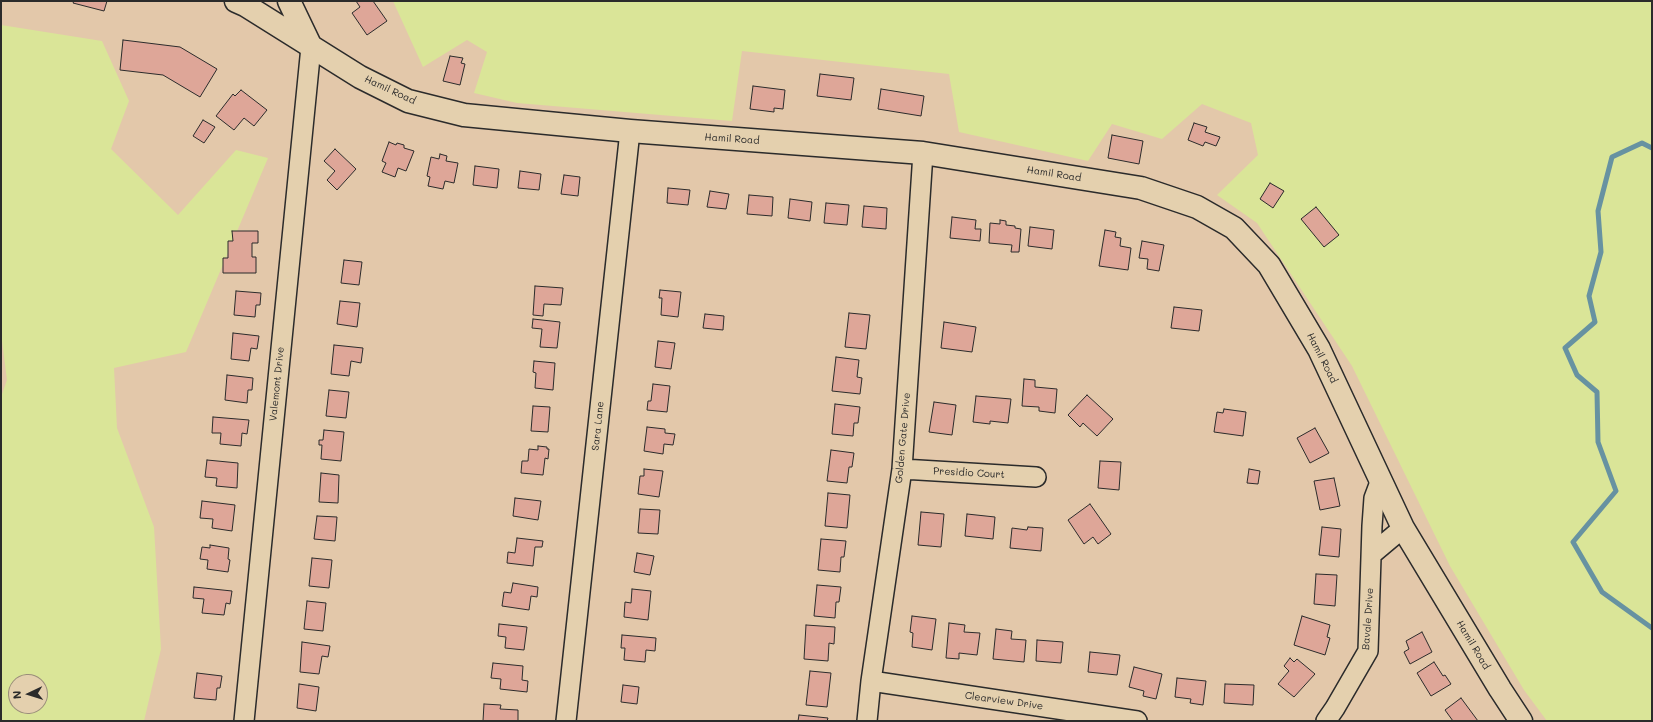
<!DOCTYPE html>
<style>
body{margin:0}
#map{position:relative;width:1653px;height:722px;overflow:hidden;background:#e3c8aa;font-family:Mali,sans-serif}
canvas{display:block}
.frame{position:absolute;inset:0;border:2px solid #2b2b2b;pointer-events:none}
.north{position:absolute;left:8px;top:674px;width:40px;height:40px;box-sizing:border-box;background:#e4d0ae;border:1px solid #9a8e7a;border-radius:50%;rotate:266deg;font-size:11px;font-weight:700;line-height:16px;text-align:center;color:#2b2b2b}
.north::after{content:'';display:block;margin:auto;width:14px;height:18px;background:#2b2b2b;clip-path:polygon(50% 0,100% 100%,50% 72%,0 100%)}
</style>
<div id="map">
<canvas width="1653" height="722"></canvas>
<div class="frame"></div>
<div class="north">N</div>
</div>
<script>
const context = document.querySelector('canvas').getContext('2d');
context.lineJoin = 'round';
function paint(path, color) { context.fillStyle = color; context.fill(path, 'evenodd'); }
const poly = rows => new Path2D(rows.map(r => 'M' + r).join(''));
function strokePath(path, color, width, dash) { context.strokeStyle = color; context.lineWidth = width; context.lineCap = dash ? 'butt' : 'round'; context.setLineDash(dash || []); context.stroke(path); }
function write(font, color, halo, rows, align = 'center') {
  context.font = font + ' Mali,sans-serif'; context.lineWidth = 3.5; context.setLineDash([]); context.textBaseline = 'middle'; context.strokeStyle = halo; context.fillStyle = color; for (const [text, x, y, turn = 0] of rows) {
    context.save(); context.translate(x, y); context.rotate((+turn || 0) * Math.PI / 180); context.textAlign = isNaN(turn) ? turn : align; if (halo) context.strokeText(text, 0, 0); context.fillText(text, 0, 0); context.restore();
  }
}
const green = poly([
 [393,1,1652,1,1652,721,1547,721,1524,690,1450,566,1352,366,1257,223,1217,195,1258,155,1251,123,1202,104,1162,139,1112,124,1088,161,959,132,949,74,742,51,732,121,517,103,474,93,487,52,467,40,423,67],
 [1,25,102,41,129,101,111,149,178,215,236,150,268,158,186,352,114,368,117,428,154,527,161,649,144,721,1,721,1,397,7,380,1,333],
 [16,682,40,682,40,706,16,706]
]);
const stream = poly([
 [1652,148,1642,143,1612,157,1598,211,1601,252,1589,296,1595,322,1565,348,1577,375,1597,392,1598,442,1616,491,1573,542,1602,592,1652,628]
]);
const building = poly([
 [74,1,107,1,104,11,73,3,74,1],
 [356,1,373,1,387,21,367,35,352,13,360,7,356,1],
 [123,40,180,47,217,69,200,97,163,75,120,70,123,40],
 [450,56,463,58,461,63,465,64,460,85,443,81,450,56],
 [820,74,854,78,851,100,817,96,820,74],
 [753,86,785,90,783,109,774,108,774,112,750,109,753,86],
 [881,89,924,96,921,116,878,109,881,89],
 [241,90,267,110,254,126,244,118,234,130,216,116,233,94,235,96,241,90],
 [203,120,215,127,204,143,193,136,203,120],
 [1194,123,1207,127,1205,132,1220,137,1216,146,1205,142,1203,146,1188,140,1194,123],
 [1112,135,1143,141,1139,164,1108,158,1112,135],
 [389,142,396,145,397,143,404,145,404,148,414,151,406,171,398,168,395,177,382,172,386,163,382,161,389,142],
 [335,149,356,169,337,190,327,180,335,171,324,161,335,149],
 [440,154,447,156,446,161,458,163,454,183,445,181,443,189,428,186,430,177,427,176,431,157,439,159,440,154],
 [475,166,499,169,497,188,473,185,475,166],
 [520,171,541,174,539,190,518,188,520,171],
 [564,175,580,177,578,196,561,194,564,175],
 [1270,183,1284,191,1273,208,1260,199,1270,183],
 [668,188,690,190,688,205,667,203,668,188],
 [710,191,729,194,726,209,707,207,710,191],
 [749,195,773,197,772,216,747,214,749,195],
 [790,199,812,202,810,221,788,218,790,199],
 [826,203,849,205,847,225,824,223,826,203],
 [864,206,887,208,886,229,862,227,864,206],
 [1316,207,1339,235,1324,247,1301,219,1316,207],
 [952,217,976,220,975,229,981,229,980,241,950,238,952,217],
 [1000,220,1006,221,1006,225,1015,226,1015,228,1021,229,1019,252,1011,252,1012,245,989,243,990,223,1000,224,1000,220],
 [1030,227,1054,230,1052,249,1028,246,1030,227],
 [1105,230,1116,232,1115,237,1121,238,1120,246,1131,248,1128,270,1099,266,1105,230],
 [232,231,258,231,258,243,252,243,252,257,256,257,256,273,223,273,223,258,228,258,228,241,233,241,232,231],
 [1142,241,1164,245,1159,271,1147,269,1148,259,1139,258,1142,241],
 [344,260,362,262,359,285,341,283,344,260],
 [535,286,563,288,561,305,544,304,543,316,533,315,535,286],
 [660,290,681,292,678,317,661,315,662,298,659,298,660,290],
 [236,291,261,293,260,305,256,305,255,317,234,315,236,291],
 [340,301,360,303,357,327,337,324,340,301],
 [1174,307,1202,310,1199,331,1171,328,1174,307],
 [849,313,870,315,866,349,845,347,849,313],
 [705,314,724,316,723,330,703,328,705,314],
 [533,319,560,322,557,348,540,347,542,329,532,328,533,319],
 [944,322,976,327,972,352,941,348,944,322],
 [233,333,259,336,257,349,251,348,249,361,231,359,233,333],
 [658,341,675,343,671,369,655,367,658,341],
 [334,345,363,348,361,363,351,361,349,376,331,374,334,345],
 [836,357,859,360,857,377,862,378,860,394,832,391,836,357],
 [534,361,555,363,553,390,535,388,536,373,533,372,534,361],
 [227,375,253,378,252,390,248,390,247,403,225,400,227,375],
 [1024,379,1035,380,1035,387,1057,389,1055,413,1039,411,1039,407,1022,406,1024,379],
 [653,384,670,386,667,412,647,410,648,401,651,401,653,384],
 [329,390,349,392,346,418,326,416,329,390],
 [1087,395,1113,419,1097,436,1083,423,1080,427,1068,415,1087,395],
 [976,396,1011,399,1008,423,990,421,990,424,973,422,976,396],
 [934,402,956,405,952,435,929,432,934,402],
 [835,404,860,407,858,423,854,423,853,436,832,434,835,404],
 [533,406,550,407,548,432,531,431,533,406],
 [1224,409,1246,412,1243,436,1214,432,1217,412,1223,413,1224,409],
 [213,417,249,420,247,434,242,433,241,446,220,444,221,433,212,433,213,417],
 [647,427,665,429,665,433,675,434,673,445,664,444,663,454,644,451,647,427],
 [1315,428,1329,453,1310,463,1297,438,1315,428],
 [324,430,344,432,341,461,321,459,322,445,319,445,319,440,323,440,324,430],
 [538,446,547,447,547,449,549,449,548,459,545,458,543,475,521,473,522,461,528,461,529,449,538,450,538,446],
 [831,450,854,453,852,467,849,467,847,483,827,481,831,450],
 [207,460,238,463,237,488,216,486,217,478,205,477,207,460],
 [1100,461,1121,462,1119,490,1098,488,1100,461],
 [644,469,663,471,659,497,638,494,640,476,644,476,644,469],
 [1249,469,1260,471,1258,484,1247,483,1249,469],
 [321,473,339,475,338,503,319,502,321,473],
 [1334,478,1340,506,1320,510,1314,481,1334,478],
 [828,493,850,495,847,528,825,526,828,493],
 [515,498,541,501,538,520,513,516,515,498],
 [202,501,235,505,232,531,212,528,213,519,200,518,202,501],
 [1090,504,1111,534,1098,544,1093,537,1084,544,1068,520,1090,504],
 [640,509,660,510,658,534,638,533,640,509],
 [921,512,944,514,941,547,918,545,921,512],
 [967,514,995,517,993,539,965,536,967,514],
 [317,516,337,517,335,541,314,539,317,516],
 [1028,527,1043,528,1041,551,1010,548,1012,528,1027,530,1028,527],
 [1322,527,1341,529,1339,557,1319,555,1322,527],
 [517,538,543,541,542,547,535,547,533,566,507,563,508,552,515,553,517,538],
 [821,539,846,541,844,557,841,557,840,572,818,570,821,539],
 [210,545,229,548,228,559,230,560,228,572,207,569,208,560,200,559,202,547,210,548,210,545],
 [637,553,654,556,650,575,634,572,637,553],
 [312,558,332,560,329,588,309,586,312,558],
 [1316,574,1337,575,1335,606,1314,604,1316,574],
 [513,583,538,587,537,597,531,596,529,610,502,606,504,592,511,593,513,583],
 [817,585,841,587,839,602,836,602,835,618,814,616,817,585],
 [194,587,232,591,230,604,226,603,224,615,202,613,204,599,193,598,194,587],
 [632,589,651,591,648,620,624,617,625,602,631,603,632,589],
 [307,601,326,603,323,631,304,629,307,601],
 [912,616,936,619,932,650,912,647,913,633,910,632,912,616],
 [1302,616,1330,625,1327,637,1330,638,1325,655,1294,645,1302,616],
 [949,623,965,625,964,632,980,633,977,655,959,653,959,659,946,658,949,623],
 [499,624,527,627,524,650,505,648,506,637,498,636,499,624],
 [806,625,835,627,834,644,829,643,828,661,804,659,806,625],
 [996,629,1012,631,1011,639,1026,640,1024,662,993,659,996,629],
 [1422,632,1432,652,1410,664,1404,652,1409,649,1406,641,1422,632],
 [622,635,656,638,655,651,646,650,645,662,624,660,625,648,621,648,622,635],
 [1037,640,1063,642,1061,663,1036,661,1037,640],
 [302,642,330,646,328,657,322,656,319,674,300,672,302,642],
 [1090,652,1120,655,1117,675,1088,672,1090,652],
 [1290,658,1294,662,1297,659,1315,674,1294,697,1278,684,1289,671,1284,666,1290,658],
 [1434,662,1443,676,1445,675,1451,684,1431,696,1417,673,1434,662],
 [493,663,523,666,522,680,528,681,527,692,500,689,501,679,491,678,493,663],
 [1134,667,1162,674,1156,699,1143,696,1144,691,1129,687,1134,667],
 [810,671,831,673,827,707,806,705,810,671],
 [197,673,222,676,220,688,217,688,216,700,194,698,197,673],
 [1177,678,1206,681,1203,705,1190,703,1191,699,1175,697,1177,678],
 [299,684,319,687,316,711,297,708,299,684],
 [1225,684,1254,685,1253,705,1224,703,1225,684],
 [623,685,639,687,637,704,621,702,623,685],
 [1461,698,1478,721,1453,721,1445,710,1461,698],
 [484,704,501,705,500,709,518,710,518,721,483,721,484,704],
 [799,715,828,718,827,721,798,721,799,715]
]);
const street = poly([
 [902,469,1036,477],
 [1372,554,1403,528],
 [871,681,1137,721],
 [244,721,311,47],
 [566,721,630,131],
 [867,721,871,681,902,469,923,153],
 [1326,721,1335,708,1368,651,1372,526,1374,498,1380,482]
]);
const secondary = poly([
 [236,1,245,5,360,77,408,101,464,115,630,131,923,153,1141,188,1197,207,1234,228,1269,265,1319,349,1403,528,1500,689,1521,721],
 [289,1,311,47]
]);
const streetNames = [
 ["Hamil Road",390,90,25],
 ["Hamil Road",732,139,4],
 ["Hamil Road",1054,174,9],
 ["Hamil Road",1322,358,63],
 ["Valemont Drive",277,384,-84],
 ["Sara Lane",598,426,-84],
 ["Golden Gate Drive",903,438,-85],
 ["Presidio Court",969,473,3],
 ["Bavale Drive",1368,619,-86],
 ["Hamil Road",1473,645,59],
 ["Clearview Drive",1004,701,8]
];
paint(green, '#dae598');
strokePath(stream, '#6792a1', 5);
paint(building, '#dea698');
strokePath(building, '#2b2b2b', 1);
strokePath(street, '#2b2b2b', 22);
strokePath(secondary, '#2b2b2b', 25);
strokePath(street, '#e4d0ae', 19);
strokePath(secondary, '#e4d0ae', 22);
write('10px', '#2b2b2b', '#e4d0ae', streetNames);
</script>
